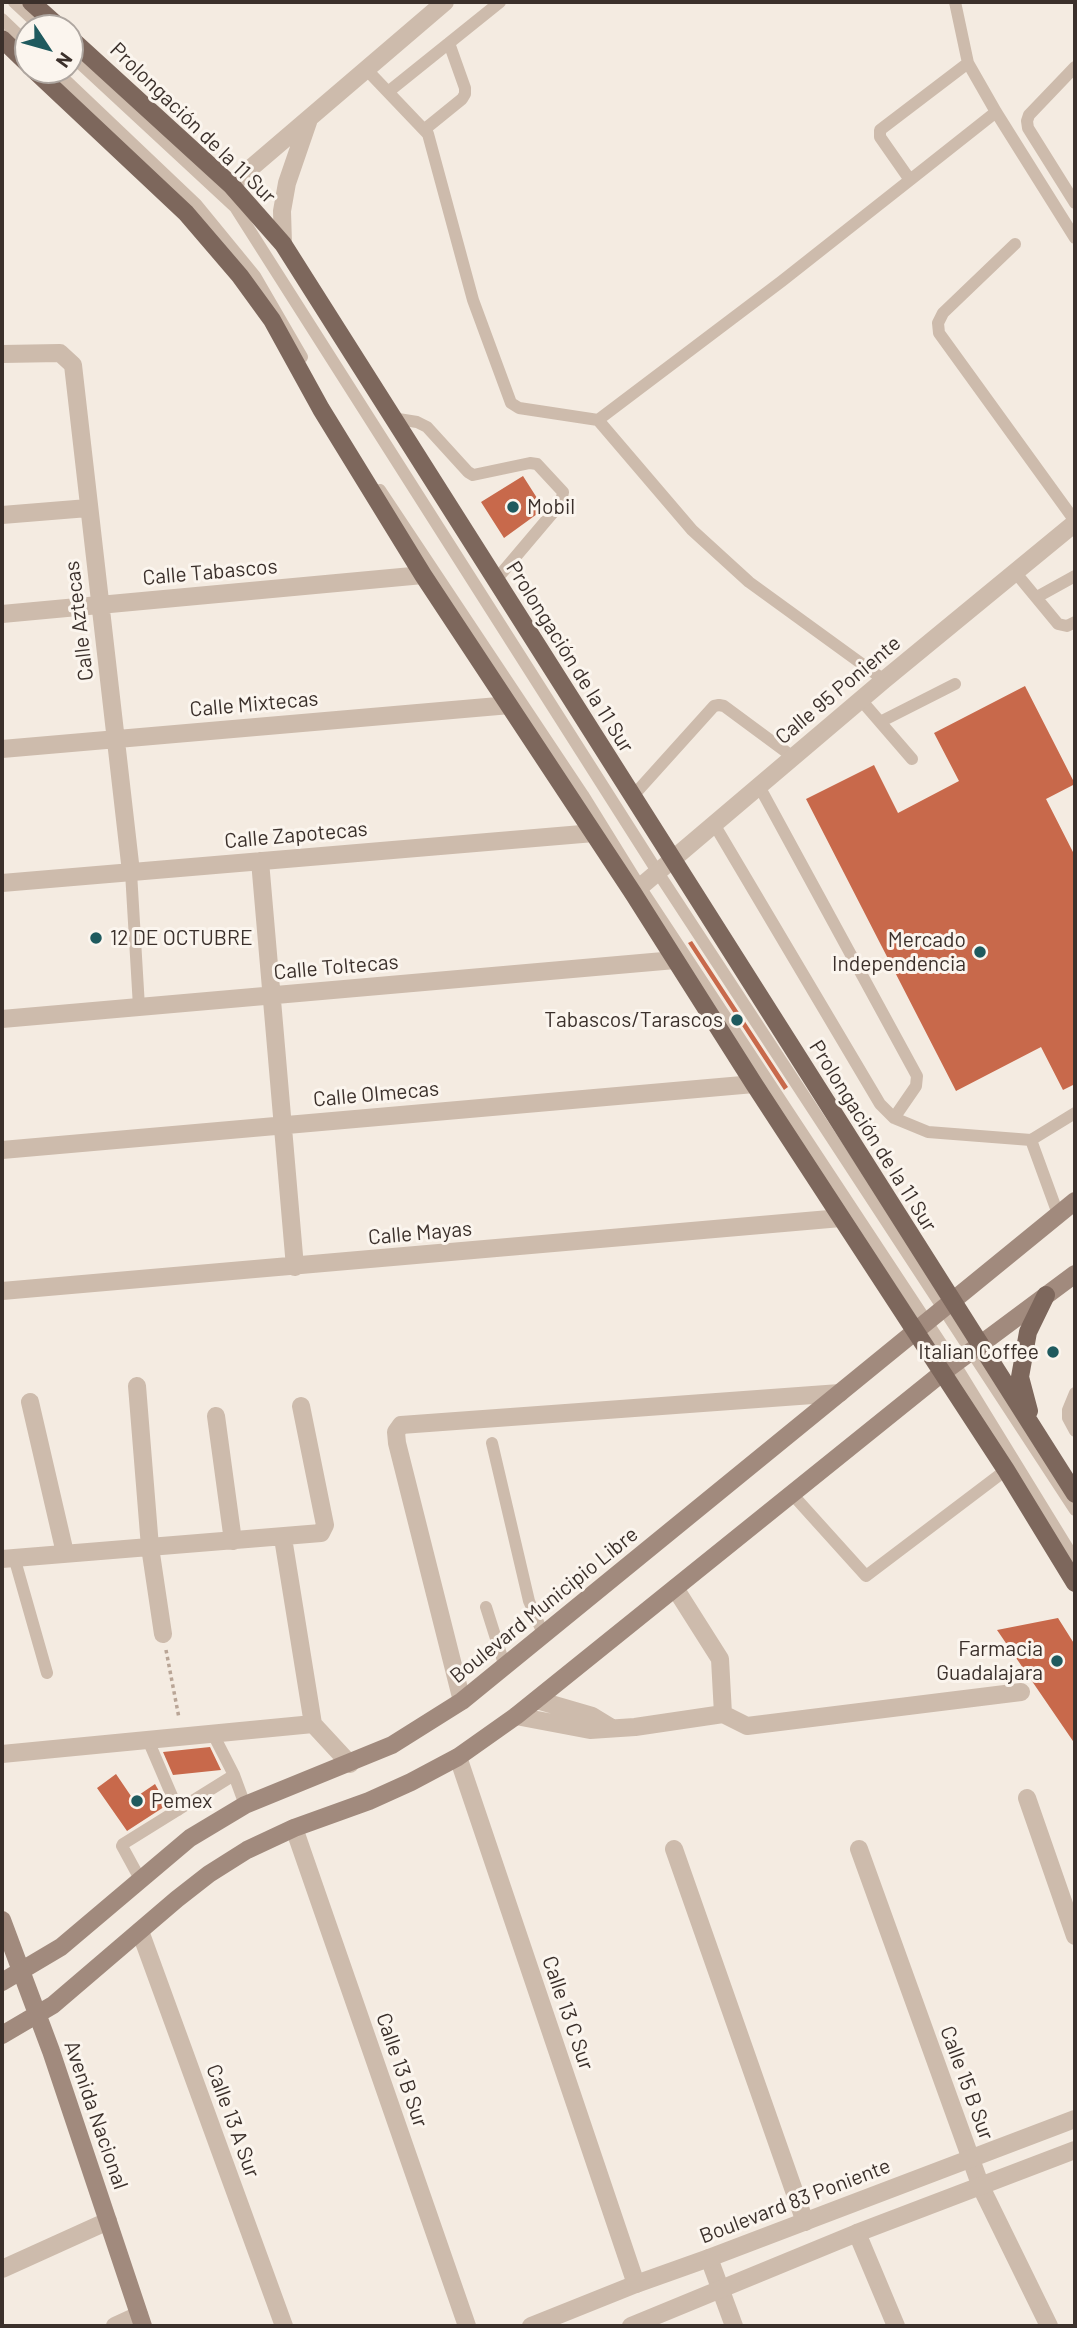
<!DOCTYPE html>
<meta charset="utf-8">
<style>
body{margin:0}
#map{position:relative;width:1077px;height:2328px;overflow:hidden;background:#f4ebe1;font-family:Barlow,sans-serif}
canvas{display:block}
.frame{position:absolute;inset:0;border:4px solid #3b302b;pointer-events:none}
.north{position:absolute;left:14px;top:14px;width:70px;height:70px;box-sizing:border-box;background:#fbf5ee;border:2px solid #aea6a0;border-radius:50%;rotate:126deg;font-size:19px;font-weight:700;line-height:28px;text-align:center;color:#3b302b}
.north::after{content:'';display:block;margin:auto;width:24px;height:32px;background:#1f5a5e;clip-path:polygon(50% 0,100% 100%,50% 72%,0 100%)}
</style>
<div id="map">
<canvas width="1077" height="2328"></canvas>
<div class="frame"></div>
<div class="north">N</div>
</div>
<script>
const context = document.querySelector('canvas').getContext('2d');
context.lineJoin = 'round';
function paint(path, color) { context.fillStyle = color; context.fill(path, 'evenodd'); }
const poly = rows => new Path2D(rows.map(r => 'M' + r).join(''));
function strokePath(path, color, width, dash) { context.strokeStyle = color; context.lineWidth = width; context.lineCap = dash ? 'butt' : 'round'; context.setLineDash(dash || []); context.stroke(path); }
function write(font, color, halo, rows, align = 'center') {
  context.font = font + ' Barlow,sans-serif'; context.lineWidth = 6; context.setLineDash([]); context.textBaseline = 'middle'; context.strokeStyle = halo; context.fillStyle = color; for (const [text, x, y, turn = 0] of rows) {
    context.save(); context.translate(x, y); context.rotate((+turn || 0) * Math.PI / 180); context.textAlign = isNaN(turn) ? turn : align; if (halo) context.strokeText(text, 0, 0); context.fillText(text, 0, 0); context.restore();
  }
}
const building = poly([
 [523,476,544,509,504,538,481,502],
 [1025,686,1075,784,1046,799,1075,856,1075,1084,1063,1090,1041,1047,956,1091,806,799,874,765,898,813,959,781,934,733],
 [692,941,788,1087,784,1090,688,943],
 [1058,1618,1075,1645,1075,1744,997,1630],
 [210,1747,221,1770,173,1775,163,1752],
 [116,1774,133,1799,155,1784,167,1805,127,1831,97,1788]
]);
const path = poly([
 [166,1650,179,1718]
]);
const service = poly([
 [14,2,42,28],
 [955,2,968,63,996,112,1075,238],
 [2,19,28,44],
 [70,54,235,207,657,871,1075,1510],
 [968,63,880,130,880,137,910,180,996,112],
 [1075,67,1029,115,1027,121,1028,128,1075,203],
 [366,69,428,134,473,300,511,403,519,408,598,420,692,530,749,582,884,680],
 [55,70,196,204,255,276,302,357],
 [388,92,500,2],
 [425,129,462,99,465,94,465,88,449,43],
 [1015,244,943,313,938,323,939,333,1075,521],
 [392,418,417,422,427,427,468,472,473,475,530,463,537,464,563,492,561,503,495,581],
 [598,420,782,281,910,180],
 [380,490,583,795,640,887,954,1363,1075,1560],
 [1015,572,1058,624,1067,626,1075,622],
 [1037,597,1075,576],
 [861,700,912,759],
 [880,722,955,684],
 [759,786,917,1076,916,1086,894,1118],
 [632,797,714,706,719,705,724,706,793,757],
 [714,824,880,1104,894,1118,928,1132,1031,1140,1075,1113],
 [131,872,139,1007],
 [1031,1140,1058,1214],
 [1075,1393,1068,1410,1068,1418,1075,1431],
 [492,1443,529,1601,544,1636],
 [792,1494,866,1576,1006,1470],
 [14,1557,47,1673],
 [486,1607,505,1667],
 [213,1734,234,1775,245,1805],
 [148,1740,178,1810],
 [140,1879,122,1846,123,1844,234,1775]
]);
const minor = poly([
 [231,185,445,2],
 [283,244,282,211,287,183,309,119],
 [2,354,60,353,73,365,131,872],
 [2,515,88,508],
 [2,614,423,575],
 [2,749,510,705],
 [260,861,295,1267],
 [2,883,594,833],
 [633,893,884,680,1075,523],
 [2,1019,675,960],
 [2,1150,754,1084],
 [2,1291,841,1218],
 [137,1386,150,1547,163,1634],
 [30,1402,65,1553],
 [216,1416,233,1541],
 [283,1538,313,1724,350,1764],
 [2,1559,321,1533,325,1525,301,1406],
 [675,1588,720,1659,723,1714],
 [537,1700,592,1716,610,1727],
 [462,1701,397,1443,396,1432,401,1425,840,1393],
 [516,1716,590,1730,635,1727,723,1714,747,1726,1021,1692],
 [2,1754,313,1724],
 [458,1757,636,2284],
 [1027,1798,1075,1936],
 [294,1828,467,2326],
 [674,1849,805,2222],
 [859,1849,981,2187,1049,2326],
 [140,1931,284,2326],
 [857,2233,896,2326],
 [709,2258,734,2326],
 [2,2269,108,2221],
 [115,2326,139,2315]
]);
const tertiary = poly([
 [531,2326,636,2284,709,2258,1075,2119],
 [631,2326,857,2233,1075,2150]
]);
const secondary = poly([
 [2,1920,51,2051,143,2326],
 [2,1982,61,1947,190,1838,245,1805,392,1745,462,1701,1075,1201],
 [2,2035,53,2005,177,1899,209,1874,247,1850,294,1828,369,1801,411,1782,458,1757,516,1716,942,1373,1075,1274]
]);
const primary = poly([
 [31,2,60,28],
 [70,38,231,185,283,244,1075,1494],
 [2,39,28,64],
 [34,70,186,213,240,276,272,320,321,409,423,575,633,893,754,1084,1006,1470,1075,1583],
 [1029,1411,1020,1377,1028,1332,1046,1295]
]);
const markers = [
 [513,507,7,"#1f5a5e"],
 [96,938,7,"#1f5a5e"],
 [980,952,7,"#1f5a5e"],
 [737,1020,7,"#1f5a5e"],
 [1053,1352,7,"#1f5a5e"],
 [1057,1661,7,"#1f5a5e"],
 [137,1801,7,"#1f5a5e"]
];
const streetNames = [
 ["Prolongación de la 11 Sur",193,123,44],
 ["Calle Tabascos",210,572,-5],
 ["Calle Aztecas",79,621,-97],
 ["Prolongación de la 11 Sur",570,657,58],
 ["Calle 95 Poniente",838,690,-40],
 ["Calle Mixtecas",254,704,-5],
 ["Calle Zapotecas",296,835,-5],
 ["Calle Toltecas",336,967,-5],
 ["Calle Olmecas",376,1094,-5],
 ["Prolongación de la 11 Sur",873,1136,58],
 ["Calle Mayas",420,1233,-5],
 ["Boulevard Municipio Libre",544,1605,-39],
 ["Calle 13 C Sur",568,2013,71],
 ["Calle 13 B Sur",402,2070,71],
 ["Calle 15 B Sur",967,2083,70],
 ["Avenida Nacional",96,2115,71],
 ["Calle 13 A Sur",233,2121,70],
 ["Boulevard 83 Poniente",795,2201,-21]
];
const poiNames = [
 ["Mobil",527,507,"left"],
 ["12 DE OCTUBRE",110,938,"left"],
 ["Mercado",966,940],
 ["Independencia",966,964],
 ["Tabascos/Tarascos",723,1020],
 ["Italian Coffee",1039,1352],
 ["Farmacia",1043,1649],
 ["Guadalajara",1043,1673],
 ["Pemex",151,1801,"left"]
];
paint(building, '#c8694b');
strokePath(path, '#b9a596', 3.5, [3.5, 3.5]);
strokePath(service, '#cdbbac', 12);
strokePath(minor, '#cdbbac', 18);
strokePath(tertiary, '#cdbbac', 18);
strokePath(secondary, '#a18a7d', 18);
strokePath(primary, '#7d675c', 18);
for (const [x, y, r, color] of markers) { const dot = new Path2D(); dot.arc(x, y, r, 0, 2 * Math.PI); context.fillStyle = color; context.fill(dot); strokePath(dot, '#fbf5ee', 2.5); }
write('21px', '#3b302b', '#fbf5ee', streetNames);
write('21px', '#3b302b', '#fbf5ee', poiNames, 'right');
</script>
